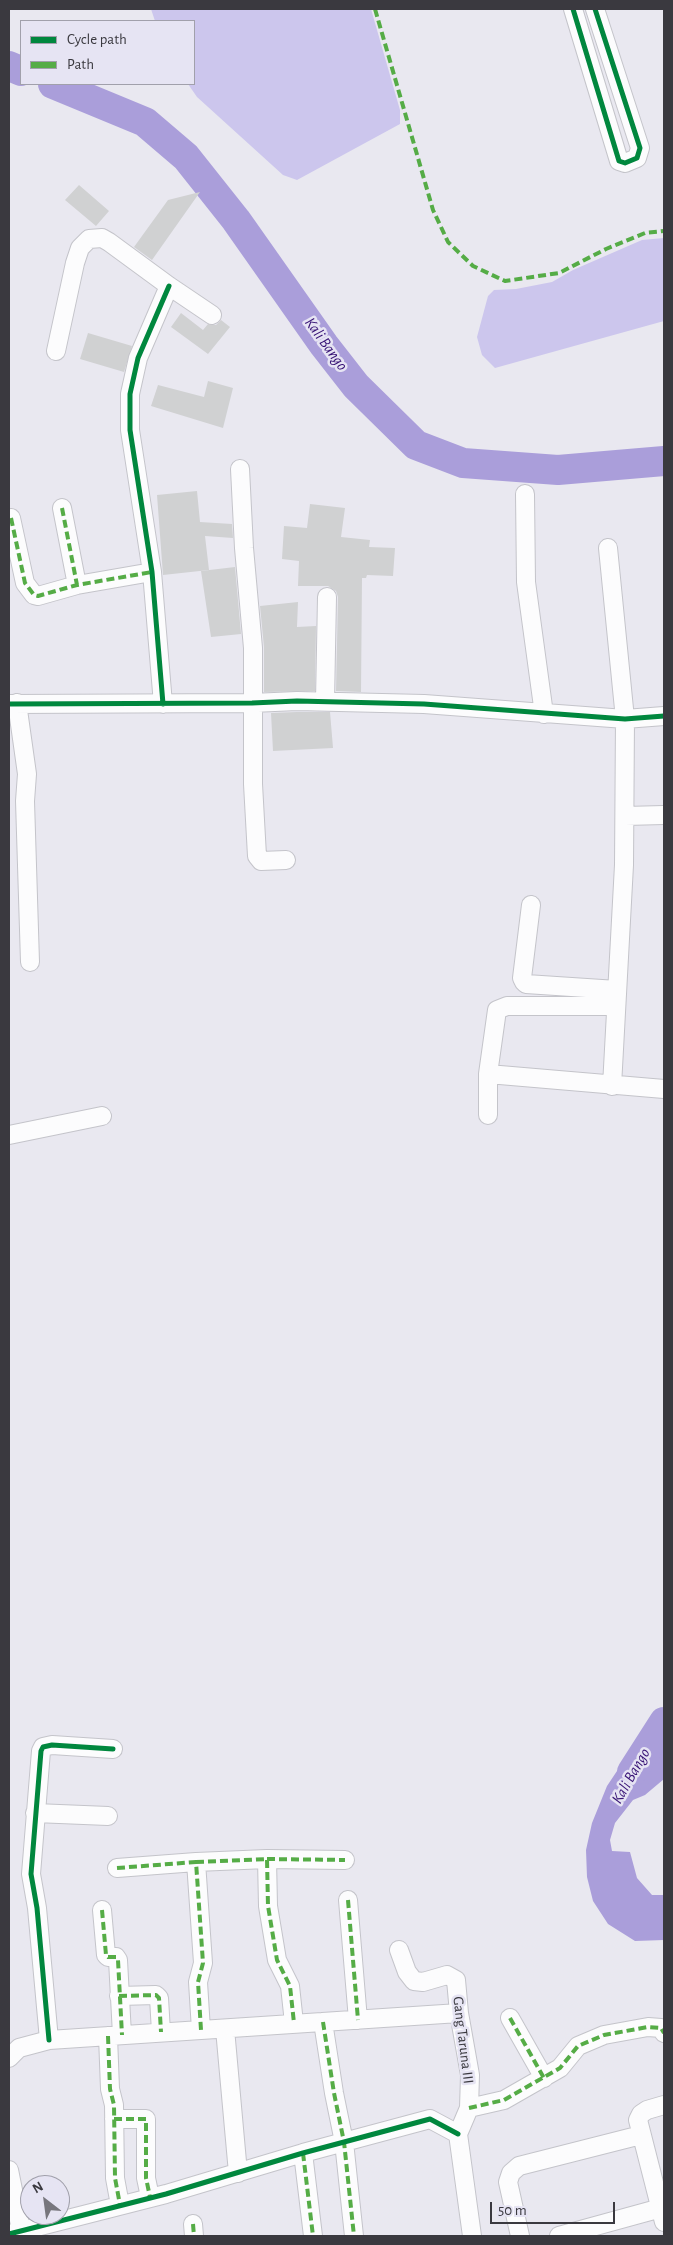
<!DOCTYPE html>
<style>
body{margin:0}
#map{position:relative;width:673px;height:2245px;overflow:hidden;background:#e9e8f0;font-family:"Alegreya Sans",sans-serif}
canvas{display:block}
.frame{position:absolute;inset:0;border:10px solid #3a393f;pointer-events:none}
.legend{position:absolute;left:20px;top:20px;width:175px;height:65px;box-sizing:border-box;background:#e6e4f3;border:1px solid #a1a0ab;margin:0;padding:6px 9px;list-style:none;font-size:15px;color:#3a393f}
.legend li{display:flex;align-items:center;gap:10px;height:25px}
.legend b{width:25px;border:1px solid #a1a0ab}
.north{position:absolute;left:20px;top:2175px;width:50px;height:50px;box-sizing:border-box;background:#e6e4f3;border:1px solid #a1a0ab;border-radius:50%;rotate:330deg;font-size:14px;font-weight:700;line-height:20px;text-align:center;color:#3a393f}
.north::after{content:'';display:block;margin:auto;width:18px;height:22px;background:#77767d;clip-path:polygon(50% 0,100% 100%,50% 72%,0 100%)}
.scale{position:absolute;left:490px;top:2202px;width:125px;height:22px;box-sizing:border-box;border:2px solid #3a393f;border-top:0;padding-left:6px;font-size:15px;line-height:18px;white-space:nowrap;color:#3a393f;-webkit-text-stroke:4px #e6e4f3;paint-order:stroke}
</style>
<div id="map">
<canvas width="673" height="2245"></canvas>
<div class="frame"></div>
<ul class="legend">
<li><b style="height:6px;background:#00873e"></b>Cycle path</li>
<li><b style="height:6px;background:#55ac46"></b>Path</li>
</ul>
<div class="north">N</div>
<div class="scale">50 m</div>
</div>
<script>
const context = document.querySelector('canvas').getContext('2d');
context.lineJoin = 'round';
function paint(path, color) { context.fillStyle = color; context.fill(path, 'evenodd'); }
const poly = rows => new Path2D(rows.map(r => 'M' + r).join(''));
function strokePath(path, color, width, dash) { context.strokeStyle = color; context.lineWidth = width; context.lineCap = dash ? 'butt' : 'round'; context.setLineDash(dash || []); context.stroke(path); }
function write(font, color, halo, rows, align = 'center') {
  context.font = font + ' "Alegreya Sans",sans-serif'; context.lineWidth = 5; context.setLineDash([]); context.textBaseline = 'middle'; context.strokeStyle = halo; context.fillStyle = color; for (const [text, x, y, turn = 0] of rows) {
    context.save(); context.translate(x, y); context.rotate((+turn || 0) * Math.PI / 180); context.textAlign = isNaN(turn) ? turn : align; if (halo) context.strokeText(text, 0, 0); context.fillText(text, 0, 0); context.restore();
  }
}
const green = poly([
 [151,9,371,9,400,110,400,124,297,180,283,175,197,97,188,84,194,84,194,21,155,21],
 [664,238,664,321,495,368,482,355,477,337,488,296,494,290,516,289,552,282,573,270,642,240]
]);
const water = poly([
 [645,1729,664,1750,664,1779,645,1795,633,1800,615,1823,610,1840,612,1851,630,1852,637,1878,652,1895,664,1895,664,1940,635,1941,608,1924,593,1901,587,1877,586,1850,592,1823,607,1786]
]);
const river = poly([
 [9,66,21,71],
 [53,84,145,122,186,157,236,220,324,345,356,386,416,445,463,463,558,470,664,461],
 [632,1772,664,1722]
]);
const building = poly([
 [79,185,109,211,96,226,65,200],
 [200,192,152,260,134,247,168,200],
 [181,313,203,330,208,324,216,325,221,320,230,327,208,354,171,327],
 [88,333,132,346,124,372,80,359],
 [208,381,233,388,223,428,151,406,158,385,204,397],
 [197,491,200,522,232,524,233,538,205,536,209,570,163,575,157,495],
 [310,504,345,508,341,537,370,540,369,547,395,548,393,576,367,575,366,578,362,578,361,692,336,691,338,597,336,591,328,586,298,586,299,561,282,559,284,526,307,528],
 [235,567,241,634,211,637,201,571],
 [298,602,297,627,316,626,315,691,264,692,264,647,260,606],
 [297,712,330,712,333,748,273,751,271,713]
]);
const street = poly([
 [573,9,619,161,625,163,637,158,640,148,595,9],
 [56,351,75,263,80,248,89,239,102,238,109,242,169,286,212,315],
 [240,469,244,548,253,648,253,784,257,856,261,861,286,860],
 [525,494,526,582,544,714],
 [62,508,77,585],
 [11,518,25,583,34,595,38,596,77,585,152,572],
 [608,548,625,719,624,865,612,1086],
 [325,701,327,597],
 [17,703,27,774,25,801,30,962],
 [9,704,252,703,297,701,424,704,625,719,664,716],
 [163,704,152,572,130,430,130,394,138,358,169,286],
 [625,816,664,815],
 [531,905,522,978,524,982,526,984,617,990],
 [488,1074,664,1089],
 [488,1115,488,1074,497,1010,507,1006,616,1006],
 [9,1135,102,1116],
 [35,1813,108,1816],
 [267,1859,345,1860],
 [196,1862,267,1859,268,1906,277,1960,290,1986,294,2023],
 [117,1868,196,1862,203,1963,198,1982,201,2030],
 [348,1900,358,2020],
 [102,1910,106,1955,108,1957,116,1957,118,1960,122,2035],
 [399,1950,407,1972,414,1981,423,1982,447,1975,456,1980,459,2013,470,2075,469,2108,458,2134,472,2236],
 [119,1996,156,1995,159,1998,161,2032],
 [510,2018,544,2078],
 [323,2022,334,2093,344,2142,354,2236],
 [225,2029,238,2173],
 [108,2036,110,2089,114,2105,115,2178,120,2205],
 [49,2040,37,1908,31,1874,41,1751,43,1747,52,1745,113,1749],
 [9,2058,19,2048,49,2040,459,2013],
 [664,2105,647,2110,641,2114,638,2120,664,2222],
 [469,2108,504,2100,560,2068,578,2046,604,2035,648,2027,661,2028,664,2033],
 [114,2119,146,2119,146,2178,150,2197],
 [303,2153,313,2236],
 [9,2170,21,2230],
 [193,2224,194,2236],
 [9,2234,166,2194,303,2153,430,2119,458,2134],
 [520,2236,508,2182,511,2173,519,2166,641,2135],
 [559,2236,661,2208]
]);
const quiet = poly([
 [375,9,433,210,448,242,473,266,505,281,559,273,606,249,645,233,664,231],
 [62,508,77,585],
 [11,518,25,583,34,595,38,596,77,585,152,572],
 [267,1859,345,1860],
 [196,1862,267,1859,268,1906,277,1960,290,1986,294,2023],
 [117,1868,196,1862,203,1963,198,1982,201,2030],
 [348,1900,358,2020],
 [102,1910,106,1955,108,1957,116,1957,118,1960,122,2035],
 [119,1996,156,1995,159,1998,161,2032],
 [510,2018,544,2078],
 [323,2022,334,2093,344,2142,354,2236],
 [108,2036,110,2089,114,2105,115,2178,120,2205],
 [469,2108,504,2100,560,2068,578,2046,604,2035,648,2027,661,2028,664,2033],
 [114,2119,146,2119,146,2178,150,2197],
 [303,2153,313,2236],
 [193,2224,194,2236]
]);
const cycleway = poly([
 [573,9,619,161,625,163,637,158,640,148,595,9],
 [9,704,252,703,297,701,424,704,625,719,664,716],
 [163,704,152,572,130,430,130,394,138,358,169,286],
 [49,2040,37,1908,31,1874,41,1751,43,1747,52,1745,113,1749],
 [9,2234,166,2194,303,2153,430,2119,458,2134]
]);
const streetNames = [
 ["Gang Taruna III",463,2040,83]
];
const waterNames = [
 ["Kali Bango",326,344,54],
 ["Kali Bango",631,1776,-60]
];
paint(green, '#ccc6ed');
paint(water, '#aa9eda');
strokePath(river, '#aa9eda', 30);
paint(building, '#d0d1d2');
strokePath(street, '#c4c4ca', 20);
strokePath(street, '#fcfcfd', 18);
strokePath(quiet, '#55ac46', 4, [8, 4]);
strokePath(cycleway, '#00873e', 5);
write('15px', '#3a393f', '#e6e4f3', streetNames);
write('italic 16px', '#371375', '#e6e4f3', waterNames);
</script>
